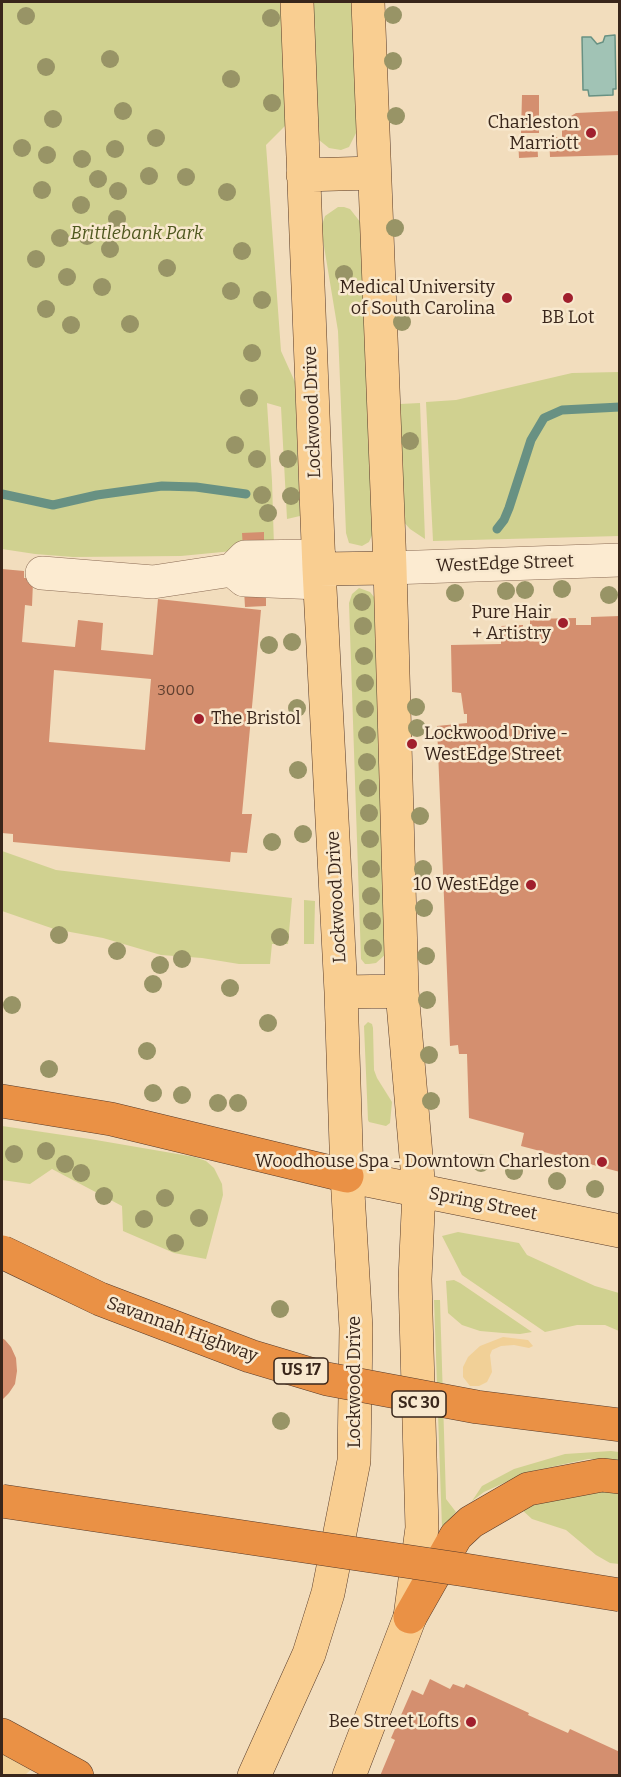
<!DOCTYPE html>
<style>
body{margin:0}
#map{position:relative;width:621px;height:1777px;overflow:hidden;background:#f2ddbd;font-family:Bitter,serif}
canvas{display:block}
.frame{position:absolute;inset:0;border:3px solid #39261b;pointer-events:none}
</style>
<div id="map">
<canvas width="621" height="1777"></canvas>
<div class="frame"></div>
</div>
<script>
const context = document.querySelector('canvas').getContext('2d');
context.lineJoin = 'round';
function paint(path, color) { context.fillStyle = color; context.fill(path, 'evenodd'); }
const poly = rows => new Path2D(rows.map(r => 'M' + r).join(''));
function strokePath(path, color, width, dash) { context.strokeStyle = color; context.lineWidth = width; context.lineCap = dash ? 'butt' : 'round'; context.setLineDash(dash || []); context.stroke(path); }
function write(font, color, halo, rows, align = 'center') {
  context.font = font + ' Bitter,serif'; context.lineWidth = 5; context.setLineDash([]); context.textBaseline = 'middle'; context.strokeStyle = halo; context.fillStyle = color; for (const [text, x, y, turn = 0] of rows) {
    context.save(); context.translate(x, y); context.rotate((+turn || 0) * Math.PI / 180); context.textAlign = isNaN(turn) ? turn : align; if (halo) context.strokeText(text, 0, 0); context.fillText(text, 0, 0); context.restore();
  }
}
const green = poly([
 [2,2,283,2,287,124,266,145,281,351,295,382,300,516,287,519,281,407,267,403,272,481,274,547,181,556,73,557,35,554,2,549],
 [312,2,354,2,357,131,349,147,341,150,329,148,319,140],
 [338,207,344,207,350,209,361,223,373,533,369,542,362,546,349,543,346,533,338,331,321,228,325,216],
 [619,372,619,536,433,541,426,402,456,400,572,373],
 [420,403,425,539,410,529,402,520,399,413,400,404],
 [359,588,370,592,374,597,387,953,376,963,369,964,365,964,361,959,349,603,352,594],
 [2,851,56,870,292,898,288,944,272,944,270,964,239,964,202,958,161,955,103,938,54,929,2,911],
 [304,900,315,901,314,944,304,944],
 [368,1022,372,1024,373,1028,374,1070,377,1078,392,1102,390,1123,386,1126,369,1122,368,1120,364,1026],
 [2,1126,90,1139,195,1157,206,1161,214,1168,222,1184,223,1195,206,1259,174,1253,123,1231,122,1206,52,1169,30,1184,2,1180],
 [458,1232,519,1243,527,1255,595,1286,619,1293,619,1331,605,1325,577,1325,545,1332,462,1275,442,1236],
 [454,1280,460,1283,532,1332,520,1334,503,1333,480,1331,462,1325,448,1313,446,1281],
 [434,1300,440,1300,446,1499,456,1512,442,1528],
 [611,1451,619,1452,619,1460,588,1459,528,1472,484,1492,472,1501,482,1486,514,1469,565,1454],
 [592,1490,619,1491,619,1564,610,1563,596,1555,566,1530,532,1519,522,1510,538,1502]
]);
const sand = poly([
 [503,1337,528,1340,533,1346,529,1348,514,1345,501,1346,492,1350,490,1355,492,1372,487,1382,479,1386,470,1386,463,1377,463,1367,468,1357,480,1346],
 [2,1752,33,1768,26,1774,27,1775,4,1775,2,1773]
]);
const water = poly([
 [615,35,616,89,613,89,613,95,589,96,588,90,583,90,582,37,591,37,597,44,603,42,605,36,615,35]
]);
const stream = poly([
 [2,494,53,505,97,495,162,486,196,487,246,494],
 [497,529,504,520,509,508,531,440,544,418,562,410,620,407]
]);
const building = poly([
 [522,95,539,95,539,133,521,133],
 [620,111,620,155,550,157,549,137,562,137,562,130,566,121,571,116,576,113],
 [537,138,538,157,519,158,518,139],
 [264,532,264,549,243,549,242,533],
 [2,569,24,571,24,578,28,578,27,582,33,582,32,606,25,605,22,642,75,647,78,620,103,623,101,650,153,655,158,599,261,610,242,814,252,814,247,853,231,852,230,862,13,842,13,834,2,833],
 [54,670,151,679,145,750,49,742],
 [266,589,266,606,245,607,244,590],
 [620,616,620,1172,521,1146,524,1133,469,1118,467,1054,459,1054,458,1045,450,1046,437,726,467,723,467,714,464,714,461,693,452,692,451,645,501,644,501,626,523,625,523,628,530,627,530,619,576,618,576,625,591,625,591,617],
 [2,1338,5,1340,11,1347,16,1358,17,1371,15,1384,9,1393,2,1400],
 [430,1679,450,1689,453,1684,464,1688,466,1684,529,1713,528,1715,568,1733,570,1729,620,1752,620,1776,380,1776,395,1740,391,1738,412,1690,423,1695]
]);
const minor = poly([
 [319,556,245,557,232,570,244,580,320,583],
 [390,568,620,560],
 [42,573,153,582,232,570]
]);
const major = poly([
 [303,175,374,173],
 [319,569,390,568],
 [341,992,402,991],
 [347,1176,620,1231],
 [254,1776,309,1654,328,1593,354,1461,356,1328,347,1176,341,992,319,569,297,2],
 [349,1776,410,1617,422,1528,415,1279,419,1191,402,991,390,568,368,2]
]);
const highway = poly([
 [2,1101,111,1119,347,1176],
 [410,1617,456,1536,471,1522,528,1489,602,1475,620,1477],
 [2,1735,77,1776]
]);
const highwayBridge = poly([
 [2,1252,100,1299,250,1356,327,1379,477,1407,620,1425],
 [2,1501,465,1570,620,1595]
]);
const trees = [
 [393,15],
 [26,16],
 [271,18],
 [110,59],
 [393,61],
 [46,67],
 [231,79],
 [272,103],
 [123,111],
 [396,116],
 [53,119],
 [156,138],
 [22,148],
 [115,149],
 [47,155],
 [82,159],
 [149,176],
 [186,177],
 [98,179],
 [42,190],
 [118,191],
 [227,192],
 [81,205],
 [117,219],
 [395,228],
 [87,236],
 [60,238],
 [110,249],
 [242,251],
 [36,259],
 [167,268],
 [344,274],
 [67,277],
 [102,287],
 [231,291],
 [262,300],
 [46,309],
 [402,322],
 [130,324],
 [71,325],
 [252,353],
 [249,398],
 [410,441],
 [235,445],
 [257,459],
 [288,459],
 [262,495],
 [291,496],
 [268,513],
 [562,589],
 [525,590],
 [506,591],
 [455,593],
 [609,595],
 [362,602],
 [363,626],
 [292,642],
 [269,645],
 [364,656],
 [365,683],
 [416,707],
 [297,708],
 [365,709],
 [417,728],
 [367,735],
 [367,762],
 [298,770],
 [368,788],
 [369,813],
 [420,816],
 [303,834],
 [370,839],
 [272,842],
 [371,869],
 [423,869],
 [371,896],
 [424,908],
 [372,921],
 [59,935],
 [280,937],
 [373,948],
 [117,951],
 [426,956],
 [182,959],
 [160,965],
 [153,984],
 [230,988],
 [427,1000],
 [12,1005],
 [268,1023],
 [147,1051],
 [429,1055],
 [49,1069],
 [153,1093],
 [182,1095],
 [431,1101],
 [218,1103],
 [238,1103],
 [46,1151],
 [14,1154],
 [481,1163],
 [65,1164],
 [514,1171],
 [81,1173],
 [557,1181],
 [595,1189],
 [104,1196],
 [165,1198],
 [199,1218],
 [144,1219],
 [175,1243],
 [280,1309],
 [281,1421]
];
const markers = [
 [591,133,6,"#a01f2d"],
 [507,298,6,"#a01f2d"],
 [568,298,6,"#a01f2d"],
 [563,623,6,"#a01f2d"],
 [199,719,6,"#a01f2d"],
 [412,744,6,"#a01f2d"],
 [531,885,6,"#a01f2d"],
 [602,1162,6,"#a01f2d"],
 [471,1722,6,"#a01f2d"]
];
const numberNames = [
 ["3000",176,691]
];
const shields = [
 [301,1371,54],
 [419,1404,54]
];
const shieldNames = [
 ["US 17",301,1371],
 ["SC 30",419,1404]
];
const poiNames = [
 ["Charleston",579,123],
 ["Marriott",579,144],
 ["Medical University",495,288],
 ["of South Carolina",495,309],
 ["BB Lot",568,318,"center"],
 ["Pure Hair",551,613],
 ["+ Artistry",551,634],
 ["The Bristol",211,719,"left"],
 ["Lockwood Drive -",424,734,"left"],
 ["WestEdge Street",424,755,"left"],
 ["10 WestEdge",519,885],
 ["Woodhouse Spa - Downtown Charleston",590,1162],
 ["Bee Street Lofts",459,1722]
];
const parkNames = [
 ["Brittlebank Park",137,234]
];
const streetNames = [
 ["Lockwood Drive",313,412,-92],
 ["WestEdge Street",505,564,-2],
 ["Lockwood Drive",337,897,-93],
 ["Spring Street",483,1204,11],
 ["Savannah Highway",182,1330,20],
 ["Lockwood Drive",355,1382,-90]
];
paint(green, '#d0d190');
paint(sand, '#f1d097');
paint(water, '#a1c3b5');
strokePath(water, '#689183', 1.5);
strokePath(stream, '#689183', 9);
paint(building, '#d48f6f');
strokePath(minor, '#8b6c55', 34);
strokePath(major, '#583b2a', 34);
strokePath(highway, '#583b2a', 34);
strokePath(minor, '#fcebd1', 33);
strokePath(major, '#f9ce91', 33);
strokePath(highway, '#ea9145', 33);
strokePath(highwayBridge, '#583b2a', 34, []);
strokePath(highwayBridge, '#ea9145', 33);
context.fillStyle = '#989466';
for (const [x, y] of trees) { context.beginPath(); context.arc(x, y, 9, 0, 2 * Math.PI); context.fill(); }
for (const [x, y, r, color] of markers) { const dot = new Path2D(); dot.arc(x, y, r, 0, 2 * Math.PI); context.fillStyle = color; context.fill(dot); strokePath(dot, '#f8e8ce', 2); }
write('15px', '#604030', null, numberNames);
for (const [x, y, w] of shields) { const box = new Path2D(); box.roundRect(x - w / 2, y - 13, w, 26, 4.5); context.fillStyle = '#f8e8ce'; context.fill(box); strokePath(box, '#39261b', 1.5); }
write('bold 16px', '#39261b', null, shieldNames);
write('18px', '#39261b', '#f8e8ce', poiNames, 'right');
write('italic 18px', '#4f581f', '#f8e8ce', parkNames);
write('18px', '#39261b', '#f8e8ce', streetNames);
</script>
